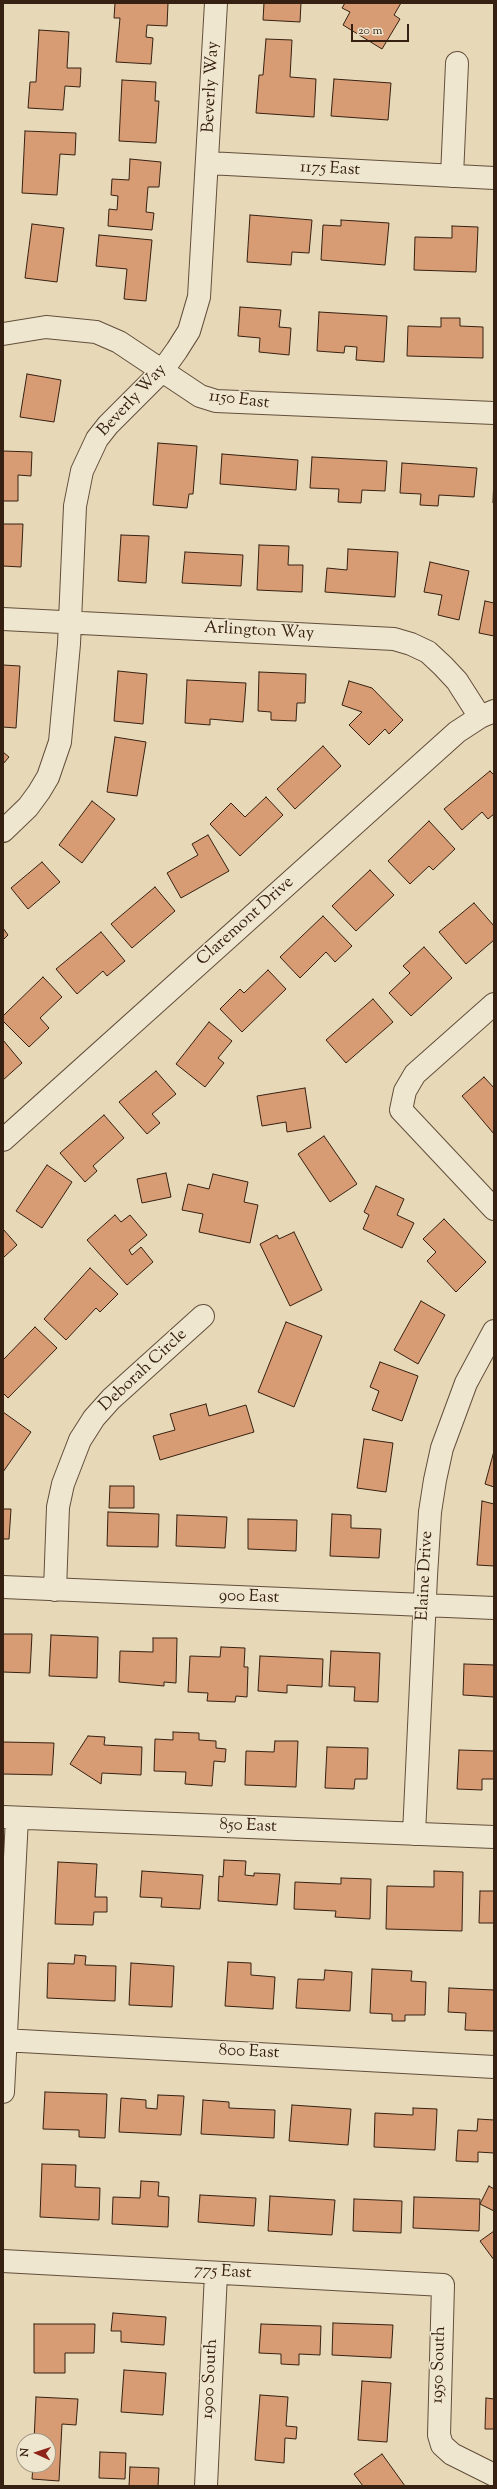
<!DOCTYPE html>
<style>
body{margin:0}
#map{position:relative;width:497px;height:2489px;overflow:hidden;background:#e7d9b7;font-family:"Sorts Mill Goudy",serif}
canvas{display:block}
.frame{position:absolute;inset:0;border:4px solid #362012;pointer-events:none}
.north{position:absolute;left:16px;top:2433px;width:40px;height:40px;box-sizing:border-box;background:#efe6d0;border:1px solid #a59784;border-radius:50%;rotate:273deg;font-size:11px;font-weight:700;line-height:16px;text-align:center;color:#362012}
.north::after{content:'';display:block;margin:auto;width:14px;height:18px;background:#8f2418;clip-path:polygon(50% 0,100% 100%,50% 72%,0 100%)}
.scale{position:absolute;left:351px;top:24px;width:58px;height:18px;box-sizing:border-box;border:2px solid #362012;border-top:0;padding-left:5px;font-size:12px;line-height:14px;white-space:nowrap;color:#362012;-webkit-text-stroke:3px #efe6d0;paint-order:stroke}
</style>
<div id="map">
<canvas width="497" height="2489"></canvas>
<div class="frame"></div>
<div class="north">N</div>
<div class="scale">20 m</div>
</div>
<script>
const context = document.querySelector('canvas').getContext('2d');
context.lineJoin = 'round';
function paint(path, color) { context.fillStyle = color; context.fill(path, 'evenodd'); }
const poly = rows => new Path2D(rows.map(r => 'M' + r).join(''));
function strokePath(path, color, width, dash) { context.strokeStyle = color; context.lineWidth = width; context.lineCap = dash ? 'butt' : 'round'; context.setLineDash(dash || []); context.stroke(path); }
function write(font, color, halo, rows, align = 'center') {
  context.font = font + ' "Sorts Mill Goudy",serif'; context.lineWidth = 3.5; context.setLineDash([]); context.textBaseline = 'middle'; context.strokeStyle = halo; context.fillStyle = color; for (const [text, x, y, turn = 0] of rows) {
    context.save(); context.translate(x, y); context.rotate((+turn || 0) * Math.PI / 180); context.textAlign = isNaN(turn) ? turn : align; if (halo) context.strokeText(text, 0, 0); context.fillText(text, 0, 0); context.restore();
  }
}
const building = poly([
 [115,3,168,3,167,26,147,25,146,37,153,38,151,64,116,62,120,18,114,18,115,3],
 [264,3,301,3,300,22,263,20,264,3],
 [345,3,401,3,394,15,400,19,382,49,343,25,350,12,342,8,345,3],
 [39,30,69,32,67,68,81,68,80,87,65,86,63,110,28,108,30,82,36,82,39,30],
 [266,39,292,40,290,77,316,79,314,117,256,113,259,75,263,75,266,39],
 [334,79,391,83,388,120,331,116,334,79],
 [122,80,156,82,155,101,159,101,156,143,119,141,122,80],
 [25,131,76,133,75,155,60,154,57,195,22,193,25,131],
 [130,159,161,162,159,187,148,187,146,212,154,213,152,230,108,226,109,209,117,210,118,196,111,195,112,179,129,180,130,159],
 [250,215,312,220,309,253,292,252,291,265,247,262,250,215],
 [341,220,389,223,385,265,321,260,323,225,341,226,341,220],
 [32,224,64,228,57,282,25,278,32,224],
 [452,226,478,227,476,272,414,270,415,237,452,238,452,226],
 [99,235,152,240,146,301,124,299,127,269,96,266,99,235],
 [240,307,281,310,279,327,291,328,289,355,259,352,260,338,238,336,240,307],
 [319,312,387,316,384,362,356,360,357,347,345,346,344,353,317,351,319,312],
 [441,318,460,318,460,326,483,327,483,358,407,356,408,326,441,327,441,318],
 [27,374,61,380,54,422,20,417,27,374],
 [158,443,197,446,193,494,189,494,187,508,153,505,158,443],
 [3,451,32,452,31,476,18,475,18,501,3,501,3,451],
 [222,454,298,460,296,490,220,484,222,454],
 [312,457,387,461,385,491,362,490,361,503,338,502,339,489,310,488,312,457],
 [402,463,477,468,474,497,439,495,438,506,420,505,421,494,400,493,402,463],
 [494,475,494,503,493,503,494,475],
 [3,524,23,524,21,567,3,566,3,524],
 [121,535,149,536,146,583,118,581,121,535],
 [259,545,289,546,288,565,303,565,302,592,257,590,259,545],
 [348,549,398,552,395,597,325,592,327,568,347,570,348,549],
 [185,552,243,555,241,586,182,583,185,552],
 [430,562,469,571,459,620,438,615,442,595,424,592,430,562],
 [485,601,494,603,494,636,479,633,485,601],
 [3,665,20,666,16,728,3,727,3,665],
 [118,671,147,674,143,724,114,721,118,671],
 [259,672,306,674,305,703,297,703,296,721,271,720,271,712,258,711,259,672],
 [187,680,246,683,243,722,210,719,210,725,185,723,187,680],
 [349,681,372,688,403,720,389,734,385,729,369,745,349,725,362,712,342,705,349,681],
 [115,737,146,742,137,796,107,792,115,737],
 [323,746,341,766,295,809,277,789,323,746],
 [3,752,9,757,3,764,3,752],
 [490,771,494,775,494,814,488,819,482,812,462,830,444,809,490,771],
 [266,797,283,815,240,856,210,824,231,803,245,817,266,797],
 [92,801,115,819,82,863,59,845,92,801],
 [429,821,455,849,433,870,429,866,410,884,388,861,429,821],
 [208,835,229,871,181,898,167,873,198,855,192,844,208,835],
 [42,862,60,882,28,909,11,888,42,862],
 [370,870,394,895,356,931,332,906,370,870],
 [155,887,175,911,132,948,111,924,155,887],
 [474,903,494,926,494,940,466,964,439,932,474,903],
 [323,916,352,946,335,962,326,952,300,978,280,957,323,916],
 [3,928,8,935,3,940,3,928],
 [101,932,125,961,107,976,103,971,77,994,56,969,101,932],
 [424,947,452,978,411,1016,389,993,410,973,403,966,424,947],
 [268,970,286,989,242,1032,220,1009,240,989,244,993,268,970],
 [43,977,62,997,40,1018,49,1028,29,1047,3,1021,3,1016,43,977],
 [373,999,393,1022,346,1063,326,1040,373,999],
 [209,1022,232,1041,218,1058,224,1063,205,1087,176,1064,209,1022],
 [3,1040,22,1063,3,1080,3,1040],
 [156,1071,176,1094,152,1114,160,1123,147,1134,119,1102,156,1071],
 [484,1077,494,1088,494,1134,462,1096,484,1077],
 [305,1088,311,1128,287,1132,286,1122,262,1126,257,1096,305,1088],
 [104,1115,124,1138,93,1166,97,1171,85,1182,60,1153,104,1115],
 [324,1136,357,1184,330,1202,298,1154,324,1136],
 [47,1165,72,1182,42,1228,16,1211,47,1165],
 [166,1173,171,1197,142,1203,137,1179,166,1173],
 [213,1174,248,1182,244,1202,258,1205,250,1243,199,1232,203,1214,182,1210,188,1184,209,1189,213,1174],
 [376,1186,404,1199,397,1215,414,1223,402,1248,363,1229,369,1215,364,1212,376,1186],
 [115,1215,121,1222,130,1215,147,1235,129,1250,132,1255,141,1247,153,1262,127,1285,87,1240,115,1215],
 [444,1219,486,1262,456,1292,427,1261,436,1252,423,1239,444,1219],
 [3,1229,17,1245,3,1258,3,1229],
 [294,1232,322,1290,290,1306,260,1244,277,1235,279,1239,294,1232],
 [90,1268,118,1294,100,1312,96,1308,66,1340,44,1319,90,1268],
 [421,1301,445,1315,418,1364,394,1350,421,1301],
 [286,1322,322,1336,294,1407,258,1392,286,1322],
 [35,1327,57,1348,8,1398,3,1393,3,1360,35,1327],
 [380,1362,418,1376,402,1421,372,1410,379,1391,370,1387,380,1362],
 [206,1404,209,1416,246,1405,254,1432,160,1460,153,1436,175,1430,170,1414,206,1404],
 [3,1412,31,1432,3,1472,3,1412],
 [364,1439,393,1443,386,1492,357,1488,364,1439],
 [494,1451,494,1487,485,1484,494,1451],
 [110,1486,134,1486,134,1508,109,1508,110,1486],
 [482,1501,494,1504,494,1566,477,1565,482,1501],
 [3,1509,11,1509,9,1539,3,1539,3,1509],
 [108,1512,159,1514,158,1547,107,1546,108,1512],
 [332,1514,351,1515,351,1528,381,1529,379,1558,330,1556,332,1514],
 [177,1515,227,1517,225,1548,176,1546,177,1515],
 [248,1519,297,1520,296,1551,248,1549,248,1519],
 [3,1634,32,1634,30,1673,3,1672,3,1634],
 [51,1635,98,1637,97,1678,49,1676,51,1635],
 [153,1638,177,1638,176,1683,164,1682,164,1686,119,1682,120,1651,153,1652,153,1638],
 [221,1647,245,1648,244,1667,248,1667,247,1697,236,1696,235,1702,207,1701,208,1693,188,1692,190,1656,220,1657,221,1647],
 [331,1651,380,1653,378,1702,354,1701,355,1687,329,1686,331,1651],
 [260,1656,323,1659,322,1687,287,1685,287,1693,258,1691,260,1656],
 [464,1664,494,1665,494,1697,463,1695,464,1664],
 [173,1732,199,1733,199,1740,216,1741,216,1748,226,1749,225,1762,214,1761,212,1786,185,1784,186,1772,154,1771,155,1739,173,1740,173,1732],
 [88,1736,105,1737,104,1745,142,1747,141,1775,102,1773,101,1784,70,1764,88,1736],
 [275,1741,298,1741,296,1787,245,1785,246,1751,274,1752,275,1741],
 [3,1742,54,1743,52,1775,3,1774,3,1742],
 [327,1747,368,1748,367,1779,355,1779,354,1789,325,1788,327,1747],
 [459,1750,494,1751,494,1779,482,1779,482,1790,457,1789,459,1750],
 [224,1860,246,1861,245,1875,254,1876,254,1873,280,1874,277,1905,218,1901,219,1876,223,1877,224,1860],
 [58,1862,97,1864,95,1897,107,1897,107,1912,94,1912,93,1925,55,1924,58,1862],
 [142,1871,203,1875,200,1909,161,1907,162,1898,140,1897,142,1871],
 [434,1871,463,1872,462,1931,386,1929,387,1886,434,1887,434,1871],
 [341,1878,371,1879,370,1919,335,1917,336,1911,294,1909,295,1882,341,1884,341,1878],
 [480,1891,494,1891,494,1923,479,1923,480,1891],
 [75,1955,86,1956,85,1965,116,1966,115,2001,47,1998,48,1963,74,1964,75,1955],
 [228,1962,251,1963,251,1975,275,1977,273,2009,225,2006,228,1962],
 [131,1963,174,1966,172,2007,129,2005,131,1963],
 [372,1969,412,1971,411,1981,426,1982,425,2015,405,2015,405,2021,392,2021,392,2014,370,2013,372,1969],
 [325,1970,352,1972,350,2011,296,2008,298,1979,324,1980,325,1970],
 [449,1988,494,1990,494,2031,465,2030,466,2013,448,2012,449,1988],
 [45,2092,107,2094,105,2138,79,2137,79,2130,43,2129,45,2092],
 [158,2095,184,2096,181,2135,119,2132,121,2098,146,2100,146,2108,157,2109,158,2095],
 [203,2100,229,2102,229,2108,275,2110,274,2138,201,2134,203,2100],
 [292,2105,351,2109,348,2145,289,2141,292,2105],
 [413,2108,437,2109,435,2150,374,2147,375,2113,413,2115,413,2108],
 [478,2119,494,2120,494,2153,478,2152,478,2162,456,2161,458,2130,477,2131,478,2119],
 [42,2164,76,2165,75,2187,100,2188,99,2220,40,2217,42,2164],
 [141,2181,159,2182,158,2196,169,2197,168,2227,112,2224,113,2197,140,2198,141,2181],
 [489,2186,494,2189,494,2211,480,2204,489,2186],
 [200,2195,256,2198,254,2226,198,2222,200,2195],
 [270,2196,335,2200,332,2235,268,2231,270,2196],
 [414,2197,480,2199,479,2231,413,2228,414,2197],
 [354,2199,402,2201,401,2233,353,2231,354,2199],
 [494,2231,494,2260,480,2241,494,2231],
 [113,2313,166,2317,164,2345,121,2342,121,2331,111,2331,113,2313],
 [333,2323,393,2325,391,2358,332,2355,333,2323],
 [34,2324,95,2324,94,2353,65,2353,65,2373,34,2373,34,2324],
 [261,2324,321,2326,320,2355,299,2354,299,2365,281,2364,281,2354,259,2353,261,2324],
 [124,2370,166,2373,163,2415,121,2412,124,2370],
 [362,2381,391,2383,387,2442,358,2440,362,2381],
 [260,2395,288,2397,286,2426,297,2427,296,2439,285,2438,284,2463,255,2460,260,2395],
 [36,2397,78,2399,76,2425,62,2424,59,2481,32,2479,33,2465,48,2465,48,2441,34,2441,36,2397],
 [486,2398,494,2399,494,2429,485,2429,486,2398],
 [100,2452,126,2453,125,2479,99,2478,100,2452],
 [382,2454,405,2486,363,2486,354,2474,382,2454],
 [130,2467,159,2468,158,2486,129,2486,130,2467]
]);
const street = poly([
 [208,163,494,178],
 [452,176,457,63],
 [3,334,46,327,96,332,119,342,200,396,216,401,494,413],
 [3,619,394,639,411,644,428,652,443,666,457,681,480,717],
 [3,831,28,807,39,792,48,777,60,742,69,644,75,506,82,471,97,439,108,425,162,371,177,350,189,331,199,297,216,3],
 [494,1004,415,1074,405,1091,401,1110,494,1209],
 [3,1140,457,732,480,717,494,711],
 [3,1587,494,1608],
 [55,1590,58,1507,63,1484,80,1440,94,1418,111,1399,203,1316],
 [3,1817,494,1837],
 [414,1834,426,1576,430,1512,435,1480,442,1448,466,1383,494,1331],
 [3,2040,494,2067],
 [3,2092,17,1818],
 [3,2261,443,2285,439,2435,442,2445,452,2454,494,2475],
 [206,2486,216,2273]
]);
const streetNames = [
 ["Beverly Way",212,87,-87],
 ["1175 East",330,170,3],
 ["Beverly Way",133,401,-47],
 ["1150 East",239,401,7],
 ["Arlington Way",259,632,3],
 ["Claremont Drive",246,922,-42],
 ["Deborah Circle",144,1371,-43],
 ["Elaine Drive",426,1576,-87],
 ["900 East",249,1598,2],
 ["850 East",248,1827,2],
 ["800 East",249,2053,3],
 ["775 East",223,2273,3],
 ["1950 South",440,2365,-88],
 ["1900 South",211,2379,-87]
];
paint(building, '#d79c74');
strokePath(building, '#362012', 1);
strokePath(street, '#624e3b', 24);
strokePath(street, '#efe6d0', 22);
write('17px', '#362012', '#efe6d0', streetNames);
</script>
